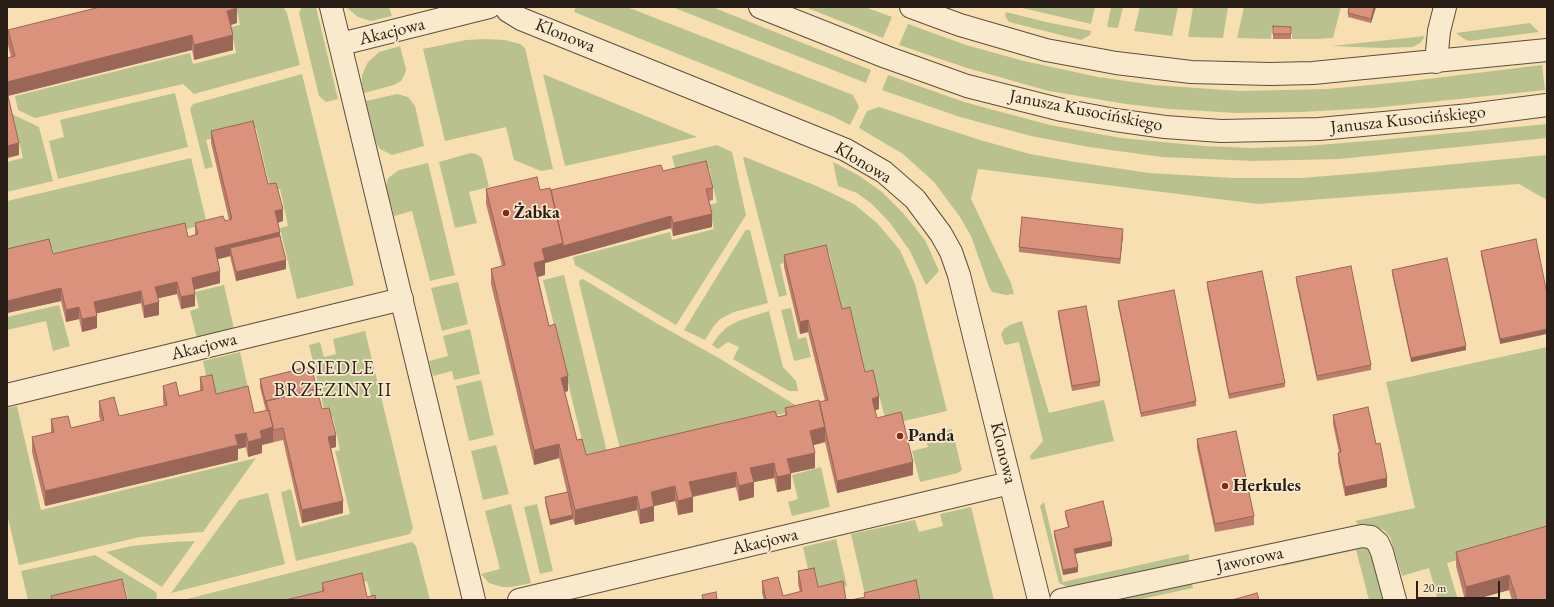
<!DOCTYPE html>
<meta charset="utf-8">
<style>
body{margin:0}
#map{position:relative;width:1554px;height:607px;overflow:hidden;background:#f7dfb2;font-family:"EB Garamond",serif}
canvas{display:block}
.frame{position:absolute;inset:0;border:8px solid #291e17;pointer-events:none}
.scale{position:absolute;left:1416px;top:581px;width:84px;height:18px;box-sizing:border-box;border:2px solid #291e17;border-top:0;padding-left:5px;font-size:12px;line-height:14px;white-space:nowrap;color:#291e17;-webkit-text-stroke:3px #faeacd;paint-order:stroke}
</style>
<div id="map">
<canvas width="1554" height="607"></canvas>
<div class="frame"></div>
<div class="scale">20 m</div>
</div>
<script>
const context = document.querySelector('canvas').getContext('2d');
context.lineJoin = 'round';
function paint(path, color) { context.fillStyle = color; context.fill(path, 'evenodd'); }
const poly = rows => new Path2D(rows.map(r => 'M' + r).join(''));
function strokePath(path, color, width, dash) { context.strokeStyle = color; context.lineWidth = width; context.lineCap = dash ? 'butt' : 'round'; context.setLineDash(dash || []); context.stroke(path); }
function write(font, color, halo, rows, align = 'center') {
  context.font = font + ' "EB Garamond",serif'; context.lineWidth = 3.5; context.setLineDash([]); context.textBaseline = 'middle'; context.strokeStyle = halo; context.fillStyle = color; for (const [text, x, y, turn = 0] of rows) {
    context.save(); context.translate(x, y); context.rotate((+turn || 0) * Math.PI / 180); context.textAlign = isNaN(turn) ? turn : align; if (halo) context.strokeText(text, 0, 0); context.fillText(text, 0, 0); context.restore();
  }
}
const green = poly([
 [236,7,283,7,287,13,300,65,194,94,183,84,35,118,18,110,15,96,190,53,193,64,236,53,231,27,240,25],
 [302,7,316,7,338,99,326,102,319,96,299,13],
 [346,7,389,7,392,16,371,21,358,17],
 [576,7,627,7,853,95,859,107,850,125,832,116,574,12],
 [672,7,712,7,871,70,866,83],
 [805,7,865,7,892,17,883,38],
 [1018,7,1095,7,1091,24],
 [1111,7,1123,7,1118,28,1107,27],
 [1140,7,1178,7,1172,36,1134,31],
 [1193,7,1228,7,1223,38,1188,37],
 [1244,7,1341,7,1333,38,1315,39,1292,39,1292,29,1272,29,1271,39,1237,38],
 [1006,12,1046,22,1091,31,1090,35,1081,40,1009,22,1005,16],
 [1530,23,1539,32,1469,41,1464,39,1456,33],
 [908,24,966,45,1024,61,1098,77,1154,85,1240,91,1328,89,1411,81,1542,65,1545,90,1373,108,1301,112,1236,113,1169,109,1126,104,1049,91,967,68,899,45],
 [1425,36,1421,42,1413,47,1382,48,1332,46],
 [485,39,505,40,520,44,525,48,553,169,541,171,514,160,506,127,445,141,423,49,466,40],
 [400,46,406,69,405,74,401,81,394,85,364,93,362,84,362,75,368,62,379,52],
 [302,74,354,285,297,299,280,228,288,226,280,189,271,191,256,128,206,140,213,167,205,169,190,109,193,104],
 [543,74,697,137,565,166],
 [888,75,964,102,1050,125,1121,138,1204,146,1251,148,1306,146,1379,140,1547,124,1547,138,1339,159,1253,161,1162,157,1089,147,1031,136,960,117,882,90],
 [175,93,188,147,58,179,49,141,64,137,60,120],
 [397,94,408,97,415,106,424,146,392,155,380,149,376,143,366,101],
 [879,107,980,140,1030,154,1075,162,1149,173,1234,178,1301,178,1374,172,1547,155,1547,200,1519,184,1258,204,978,169,971,199,1011,283,1014,294,1006,295,992,292,989,287,971,236,960,217,934,182,903,154,859,128,867,111],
 [12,114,39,127,53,181,7,192,7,162,23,158],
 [717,145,732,152,746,215,676,325,575,265,573,257,670,232,672,240,714,229,708,205,717,203,709,168,677,176,672,156],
 [471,153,476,154,482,158,489,187,469,192,477,223,455,228,439,162],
 [745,157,819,187,854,204,877,223,900,250,915,284,947,411,887,425,874,377,867,378,851,312,843,314,829,252,780,264,787,295,779,297,743,158],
 [191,158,207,224,56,261,52,248,7,259,7,201],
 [833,162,858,175,882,192,903,213,925,240,939,271,926,285,910,251,890,223,872,204,857,193,838,186],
 [428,163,455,275,430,281,412,211,394,216,386,186,388,178,399,170],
 [747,230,750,230,768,303,734,312,720,319,713,327,705,340,684,330,745,231],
 [564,275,608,456,587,461,543,280],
 [583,279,656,323,717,357,802,409,621,453,579,283,580,280],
 [458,282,468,324,442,331,431,288],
 [224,285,235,333,198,342,190,311,199,308,195,292],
 [59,305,70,346,53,351,46,321,7,330,7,317],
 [791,308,798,339,806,337,811,357,794,361,781,310],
 [769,311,783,367,796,381,798,391,789,391,780,386,733,359,739,347,728,342,718,349,712,345,718,336,727,327,738,321],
 [1022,321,1049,413,1104,400,1114,441,1031,460,1030,456,1043,441,1019,342,1006,345,1004,343,1001,334,1004,329,1010,325],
 [470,329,480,374,454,380,452,371,433,376,429,361,448,356,443,336],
 [365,331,413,528,410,534,296,561,281,492,291,489,300,527,350,514,335,451,340,450,333,417,326,418,309,345,320,342,324,357,336,354,333,339],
 [1547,347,1547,534,1447,563,1458,600,1438,600,1429,568,1402,576,1390,537,1385,531,1374,526,1361,527,1355,521,1415,508,1386,382],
 [240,352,250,397,219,405,207,380,203,361],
 [481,380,494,435,469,441,456,386],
 [17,406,41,510,256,458,203,532,140,537,19,565,7,514,7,408],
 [952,429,962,470,958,473,920,482,912,451,928,447,925,435],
 [496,445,509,494,483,500,471,451],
 [821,467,830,507,792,516,788,502,798,499,792,475],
 [268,493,285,564,171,593,239,500],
 [1044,502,1063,582,1189,554,1189,563,1073,588,1065,586,1059,583,1040,506],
 [511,504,531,583,511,587,502,587,489,583,481,574,500,569,485,511],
 [537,504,553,571,540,574,524,507],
 [971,507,994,600,866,599,851,534,915,520,919,532,943,526,940,514],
 [836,539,847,586,819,592,814,568,808,569,803,547],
 [195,541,162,587,106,552,131,546,172,542],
 [412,542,416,546,430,600,372,600,367,581,316,594,317,600,183,600],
 [1366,546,1371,551,1384,600,1369,600,1356,550,1283,566,1282,563],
 [95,555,156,592,157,597,155,600,128,600,125,586,63,600,28,600,21,571],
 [1191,582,1193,588,1137,600,1103,600]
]);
const minor = poly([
 [331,7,474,600],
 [505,7,508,11,521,19,846,150,884,172,915,199,941,234,951,252,959,275,1039,600],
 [760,7,886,57,967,86,1062,110,1115,120,1165,127,1221,131,1319,129,1470,115,1547,105],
 [911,7,960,25,1046,50,1116,63,1191,72,1270,74,1313,73,1547,50],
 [341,44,489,7],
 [1436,62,1439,31,1445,7],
 [7,395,402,299],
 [519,600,1010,483],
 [1061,600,1362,536,1371,537,1378,543,1382,552,1395,600]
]);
const wall = poly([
 [1376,7,1371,23,1348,17,1348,13],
 [237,23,231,25,233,50,194,60,192,50,8,96,19,155,7,158,7,58,11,57,8,45,8,30],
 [1273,26,1291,27,1291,39,1273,39],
 [211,131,268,184,283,221,278,223,286,269,236,281,230,256,218,259,220,283,194,290,195,306,181,309,177,294,158,298,159,315,144,318,141,303,97,313,97,328,82,332,79,319,66,322,61,301,7,313,7,249,53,254,188,237,195,235,195,223,225,221,229,220,211,143],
 [663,171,713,188,713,200,708,201,712,227,673,236,671,228,545,263,545,275,538,277,549,326,568,391,565,392,577,440,586,455,777,417,785,415,785,408,825,401,808,332,800,334,784,267,784,255,842,309,879,409,875,410,877,418,913,475,837,493,825,442,814,445,815,468,791,473,791,489,777,492,774,478,754,482,754,497,739,501,736,487,693,497,693,512,678,515,675,501,654,506,654,521,640,524,637,510,575,525,573,519,550,525,545,502,545,497,567,492,559,458,534,465,491,284,491,269,502,266,486,204,486,189,551,190],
 [1123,234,1120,264,1019,252,1019,247],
 [1536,239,1500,344,1481,255,1481,251],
 [1392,270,1466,350,1411,362,1392,274],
 [1296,277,1371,365,1371,370,1317,381,1296,281],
 [1207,282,1285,383,1285,387,1229,399,1207,287],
 [1118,301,1196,401,1196,406,1141,417,1118,305],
 [1058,311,1100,381,1100,386,1072,391,1058,316],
 [200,377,216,394,254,413,266,411,260,387,260,379,322,409,336,447,331,448,343,513,302,523,283,440,262,445,262,453,248,457,246,447,238,449,238,460,45,506,32,452,32,437,51,433,51,419,71,428,101,421,99,416,99,401,119,416,164,406,163,401,163,386,179,396,200,391],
 [1333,415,1376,444,1387,487,1345,496,1338,462,1338,453,1339,452,1333,424],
 [1197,439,1254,516,1254,525,1215,532,1197,448],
 [1065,511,1112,546,1075,554,1078,572,1063,575,1054,536,1054,531,1068,527,1065,515],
 [1547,526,1547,600,1512,600,1509,590,1473,600,1465,600,1456,566,1456,552],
 [814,568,818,587,843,581,846,600,764,600,762,593,762,581,778,577,783,596,800,592,798,584,798,571],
 [322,583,367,597,322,591]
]);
const shadedWall = poly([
 [1374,7,1376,7,1371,23,1371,19],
 [237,8,237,23,227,26,227,11],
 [192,35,192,50,7,96,7,82],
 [233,35,233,50,194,60,194,45],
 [19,143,19,155,7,158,7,146],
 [283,209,283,221,275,223,275,211],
 [712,214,712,227,673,236,673,223],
 [671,216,671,228,545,263,545,275,534,278,534,263,542,249],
 [1123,229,1123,234,1120,264,1120,259],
 [280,232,280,244,230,248,230,256,215,260,215,248],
 [286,260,286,269,236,281,236,272],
 [220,271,220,283,192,290,192,278],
 [177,282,177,294,155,299,155,287],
 [61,288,61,301,7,313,7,301],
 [141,291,141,303,94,314,94,302],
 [195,294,195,306,181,309,181,297],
 [159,302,159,315,144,318,144,306],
 [79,307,79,319,66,322,66,310],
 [97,316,97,328,82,332,82,319],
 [808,320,808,332,800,334,800,322],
 [1547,329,1547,334,1500,344,1500,339],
 [1466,346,1466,350,1411,362,1411,358],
 [568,376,568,391,561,393,561,378],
 [879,396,879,409,872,411,872,399],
 [273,427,273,442,262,445,262,453,248,457,248,442,260,431],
 [825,427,825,442,810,446,810,431],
 [246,433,246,447,238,449,238,460,45,506,45,491,235,435],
 [336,435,336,447,328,449,328,437],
 [559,444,559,458,534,465,534,450],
 [815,453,815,468,787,474,787,459],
 [913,462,913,475,837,493,837,481],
 [774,463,774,478,754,482,754,497,739,501,739,486,750,468],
 [736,472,736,487,689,497,689,482],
 [791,474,791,489,777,492,777,477],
 [1387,478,1387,487,1345,496,1345,487],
 [675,486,675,501,654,506,654,521,640,524,640,510,651,492],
 [637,496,637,510,575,525,575,510],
 [693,497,693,512,678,515,678,501],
 [343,501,343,513,302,523,302,510],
 [573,515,573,519,550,525,550,520],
 [1112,541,1112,546,1074,554,1074,549],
 [1078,567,1078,572,1063,575,1063,570],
 [1509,575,1509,590,1473,600,1466,600,1466,587]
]);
const building = poly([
 [100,7,237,7,237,8,227,11,233,35,194,45,192,35,7,82,7,58,15,56,8,30,100,7],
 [1349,7,1374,7,1371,19,1348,13,1349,7],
 [1273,26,1291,27,1291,34,1273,34,1273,26],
 [7,92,19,143,7,146,7,92],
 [253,121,268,184,276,183,283,209,275,211,280,232,215,248,220,271,192,278,195,294,181,297,177,282,155,287,159,302,144,306,141,291,94,302,97,316,82,319,79,307,66,310,61,288,7,301,7,249,49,239,53,254,185,223,188,237,198,234,195,223,223,216,225,221,232,219,211,131,253,121],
 [706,161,713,188,706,189,712,214,673,223,671,216,563,246,563,243,551,190,661,165,663,171,706,161],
 [537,177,540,190,550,188,563,243,542,249,545,260,534,263,549,326,555,324,568,376,561,378,577,440,582,439,586,455,775,411,777,417,787,415,785,408,819,400,825,427,810,431,815,453,787,459,791,474,777,477,774,463,750,468,754,482,739,486,736,472,689,482,693,497,678,501,675,486,651,492,654,506,640,510,637,496,575,510,559,444,534,450,491,269,505,265,486,189,537,177],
 [1022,217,1123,229,1120,259,1019,247,1022,217],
 [280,236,286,260,236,272,230,248,280,236],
 [1536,239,1547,294,1547,329,1500,339,1481,251,1536,239],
 [826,245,842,309,850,307,865,372,873,370,879,396,872,399,877,418,901,412,913,462,837,481,819,402,828,400,808,320,800,322,784,255,826,245],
 [1447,258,1466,346,1411,358,1392,270,1447,258],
 [1351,266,1371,365,1317,376,1296,277,1351,266],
 [1262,271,1285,383,1229,394,1207,282,1262,271],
 [1174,290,1196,401,1141,413,1118,301,1174,290],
 [1086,306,1100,381,1072,386,1058,311,1086,306],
 [311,366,317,389,266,401,266,404,260,379,311,366],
 [212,375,216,394,248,386,254,413,269,410,273,427,260,431,262,438,248,442,246,433,235,435,238,445,45,491,32,437,54,432,51,419,68,416,71,428,104,420,99,401,114,397,119,416,167,405,163,386,176,382,179,396,203,390,200,377,212,375],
 [317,389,322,409,329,408,336,435,328,437,343,501,302,510,283,428,273,430,273,427,266,401,317,389],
 [1368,407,1376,444,1380,443,1387,478,1345,487,1338,453,1341,452,1333,415,1368,407],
 [1236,431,1254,516,1215,524,1197,439,1236,431],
 [568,492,573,515,550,520,545,497,568,492],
 [1103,501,1112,541,1074,549,1078,567,1063,570,1054,531,1069,527,1065,511,1103,501],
 [1547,526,1547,600,1517,600,1509,575,1466,587,1456,552,1547,526],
 [814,568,818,587,843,581,846,600,765,600,766,600,762,581,778,577,783,596,802,591,798,571,814,568],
 [362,573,367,597,375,595,376,600,285,600,324,591,322,583,362,573],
 [122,579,127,600,52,600,51,596,122,579],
 [916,580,920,600,851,600,865,597,864,593,916,580],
 [716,592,717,600,703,600,702,595,716,592],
 [1257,593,1259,600,1232,600,1257,593]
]);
const markers = [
 [506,213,4,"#8f2418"],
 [900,436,4,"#8f2418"],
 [1225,486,4,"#8f2418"]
];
const streetNames = [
 ["Akacjowa",392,32,-14],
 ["Klonowa",565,36,22],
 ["Janusza Kusocińskiego",1086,111,11],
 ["Janusza Kusocińskiego",1408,120,-6],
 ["Klonowa",863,163,31],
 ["Akacjowa",204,347,-14],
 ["Klonowa",1003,453,76],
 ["Akacjowa",765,542,-13],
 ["Jaworowa",1250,560,-12]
];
const poiNames = [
 ["Żabka",514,213],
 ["Panda",908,436],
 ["Herkules",1233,486]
];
const neighbourhoodNames = [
 ["OSIEDLE",333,369],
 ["BRZEZINY II",333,391]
];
paint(green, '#b9c28e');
strokePath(minor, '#5c4e3e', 24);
strokePath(minor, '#faeacd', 22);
paint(wall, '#bb7e6c');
paint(shadedWall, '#996658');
paint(building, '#da927d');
strokePath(building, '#996658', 1);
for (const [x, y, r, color] of markers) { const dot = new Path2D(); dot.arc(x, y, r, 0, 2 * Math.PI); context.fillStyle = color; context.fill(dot); strokePath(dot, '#faeacd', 1.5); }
write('18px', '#291e17', '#faeacd', streetNames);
write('bold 18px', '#291e17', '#faeacd', poiNames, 'left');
context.letterSpacing = '1px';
write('19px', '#291e17', '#faeacd', neighbourhoodNames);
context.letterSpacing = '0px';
</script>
